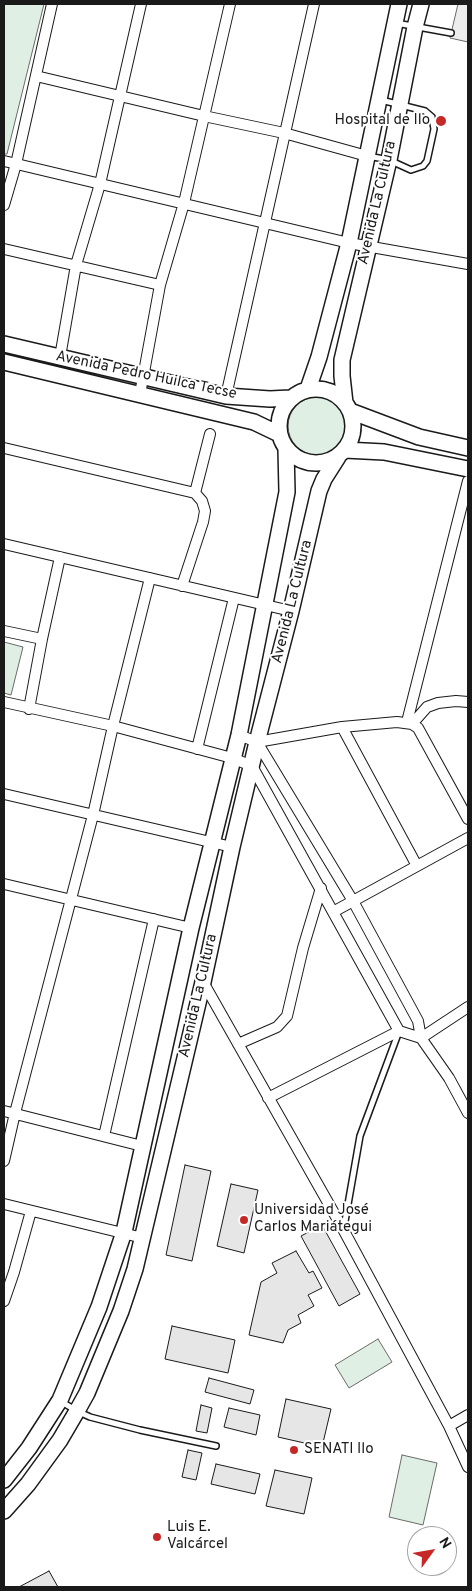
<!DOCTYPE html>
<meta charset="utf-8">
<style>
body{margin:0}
#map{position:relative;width:472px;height:1591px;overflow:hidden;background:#fff;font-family:Overpass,sans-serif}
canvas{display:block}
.frame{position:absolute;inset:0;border:5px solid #1a1a1a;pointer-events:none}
.north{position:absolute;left:407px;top:1526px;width:50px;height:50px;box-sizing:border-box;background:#fff;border:1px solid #a3a3a3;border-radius:50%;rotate:58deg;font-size:14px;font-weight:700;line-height:20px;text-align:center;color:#1a1a1a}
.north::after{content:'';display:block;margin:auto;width:18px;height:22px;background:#c62828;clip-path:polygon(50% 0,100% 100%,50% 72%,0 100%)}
</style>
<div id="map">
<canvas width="472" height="1591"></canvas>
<div class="frame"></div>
<div class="north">N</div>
</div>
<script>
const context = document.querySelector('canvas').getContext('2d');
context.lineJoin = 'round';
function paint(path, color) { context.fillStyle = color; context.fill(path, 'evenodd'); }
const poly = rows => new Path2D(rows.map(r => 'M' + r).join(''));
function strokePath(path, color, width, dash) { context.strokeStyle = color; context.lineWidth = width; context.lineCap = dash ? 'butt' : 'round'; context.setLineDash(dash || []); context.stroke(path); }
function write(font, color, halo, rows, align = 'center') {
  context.font = font + ' Overpass,sans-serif'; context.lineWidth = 4; context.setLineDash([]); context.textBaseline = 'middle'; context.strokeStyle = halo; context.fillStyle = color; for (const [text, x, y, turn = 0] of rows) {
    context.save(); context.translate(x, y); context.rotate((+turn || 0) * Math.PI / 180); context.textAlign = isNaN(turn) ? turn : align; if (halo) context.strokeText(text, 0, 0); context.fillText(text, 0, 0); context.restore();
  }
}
const green = poly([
 [4,4,44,4,7,154,4,154,4,4],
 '288 426a29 29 0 1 1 58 0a29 29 0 1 1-58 0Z',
 [4,642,23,647,11,695,4,693,4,642],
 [378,1339,392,1362,349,1388,335,1365,378,1339],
 [402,1455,437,1463,423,1525,389,1517,402,1455]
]);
const parking = poly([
 [458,4,468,4,468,42,450,38,458,4]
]);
const building = poly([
 [185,1165,211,1171,192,1261,166,1255,185,1165],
 [231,1184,258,1190,244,1253,217,1246,231,1184],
 [322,1225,360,1294,339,1306,301,1236,322,1225],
 [296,1251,309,1273,313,1271,322,1288,308,1295,314,1306,298,1315,301,1323,288,1330,283,1343,249,1335,261,1282,277,1273,272,1263,296,1251],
 [172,1326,235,1340,228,1373,165,1359,172,1326],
 [209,1378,254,1390,250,1404,205,1392,209,1378],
 [286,1399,331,1409,322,1447,278,1437,286,1399],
 [201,1405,212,1408,207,1433,196,1431,201,1405],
 [229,1408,260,1415,256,1435,224,1427,229,1408],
 [188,1450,202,1453,196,1480,182,1477,188,1450],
 [216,1464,260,1474,255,1494,211,1484,216,1464],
 [275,1470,312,1478,304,1514,266,1506,275,1470],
 [49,1571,58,1587,19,1587,49,1571]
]);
const lane = poly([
 [396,23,451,33],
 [368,156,389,160,411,170,423,166,427,161,434,129,432,117,425,111,381,100],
 [344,1227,360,1136,398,1034],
 [60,1401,77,1411,90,1417,140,1430,216,1446]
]);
const street = poly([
 [36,76,204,116,284,133,367,156],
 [4,161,349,243,468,264],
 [4,205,16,164,52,4],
 [4,249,160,285],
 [60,357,76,265,100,184,141,4],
 [140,394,160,285,184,203,230,4],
 [226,396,314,4],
 [4,448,195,493,202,501,205,511,203,522,182,586],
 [195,493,210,434],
 [4,544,291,611],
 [4,631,42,639],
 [4,702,113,726,232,758,252,766,399,1031,421,1038,468,1007],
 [29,709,42,639,60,557],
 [407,722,468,481],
 [412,724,427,707,438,703,456,701,468,702],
 [342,727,417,866],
 [239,735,257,742,342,727,397,722,412,724,418,728,468,819],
 [257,742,353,901,418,1021,421,1038,449,1078,468,1113],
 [197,749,234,598],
 [4,794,232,847],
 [4,884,191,928],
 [333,912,468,838],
 [203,982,343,1229,449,1426,468,1467],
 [238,1044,277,1027,287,1016,303,948,321,888],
 [268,1098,399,1031],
 [4,1111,142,1146],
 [104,1136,154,919],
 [4,1161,15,1113,93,815,113,726,150,578],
 [4,1204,143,1238],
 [4,1301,14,1272,31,1211],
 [449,1426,468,1415]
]);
const secondary = poly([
 [4,344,226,396,270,399,290,398],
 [4,362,254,422,279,434],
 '279 426a37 37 0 1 1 74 0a37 37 0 1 1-74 0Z',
 [308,389,319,357,349,243,399,4],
 [345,403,342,376,342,360,389,160,415,27,421,4],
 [350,411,419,437,468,448],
 [345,450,384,452,468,469],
 [4,1480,29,1448,60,1400,99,1307,124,1232,191,928,239,735,287,492,286,449],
 [4,1511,28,1484,60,1440,77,1411,87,1393,121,1311,135,1269,203,982,232,847,257,742,291,611,319,491,324,479,338,457]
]);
const markers = [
 [441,121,6,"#c62828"],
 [244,1220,5,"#c62828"],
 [294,1450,5,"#c62828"],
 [157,1537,5,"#c62828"]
];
const poiNames = [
 ["Hospital de Ilo",430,121,"right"],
 ["Universidad José",254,1211],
 ["Carlos Mariátegui",254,1228],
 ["SENATI Ilo",304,1450],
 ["Luis E.",167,1528],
 ["Valcárcel",167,1545]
];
const streetNames = [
 ["Avenida La Cultura",378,203,-77],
 ["Avenida Pedro Huilca Tecse",146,376,12],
 ["Avenida La Cultura",293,602,-76],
 ["Avenida La Cultura",199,996,-77]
];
paint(green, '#e0efe3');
strokePath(green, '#6a6a6a', 1);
paint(parking, '#ededed');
strokePath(parking, '#6a6a6a', 1);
paint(building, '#e6e6e6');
strokePath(building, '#1a1a1a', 1);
strokePath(lane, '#1a1a1a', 8);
strokePath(street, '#1a1a1a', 12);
strokePath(secondary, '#1a1a1a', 18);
strokePath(lane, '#fff', 5);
strokePath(street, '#fff', 10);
strokePath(secondary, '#fff', 15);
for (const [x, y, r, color] of markers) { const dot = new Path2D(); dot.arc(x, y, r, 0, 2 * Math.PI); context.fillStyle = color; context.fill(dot); strokePath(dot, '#fff', 2); }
write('15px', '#1a1a1a', '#fff', poiNames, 'left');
write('15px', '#1a1a1a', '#fff', streetNames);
</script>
